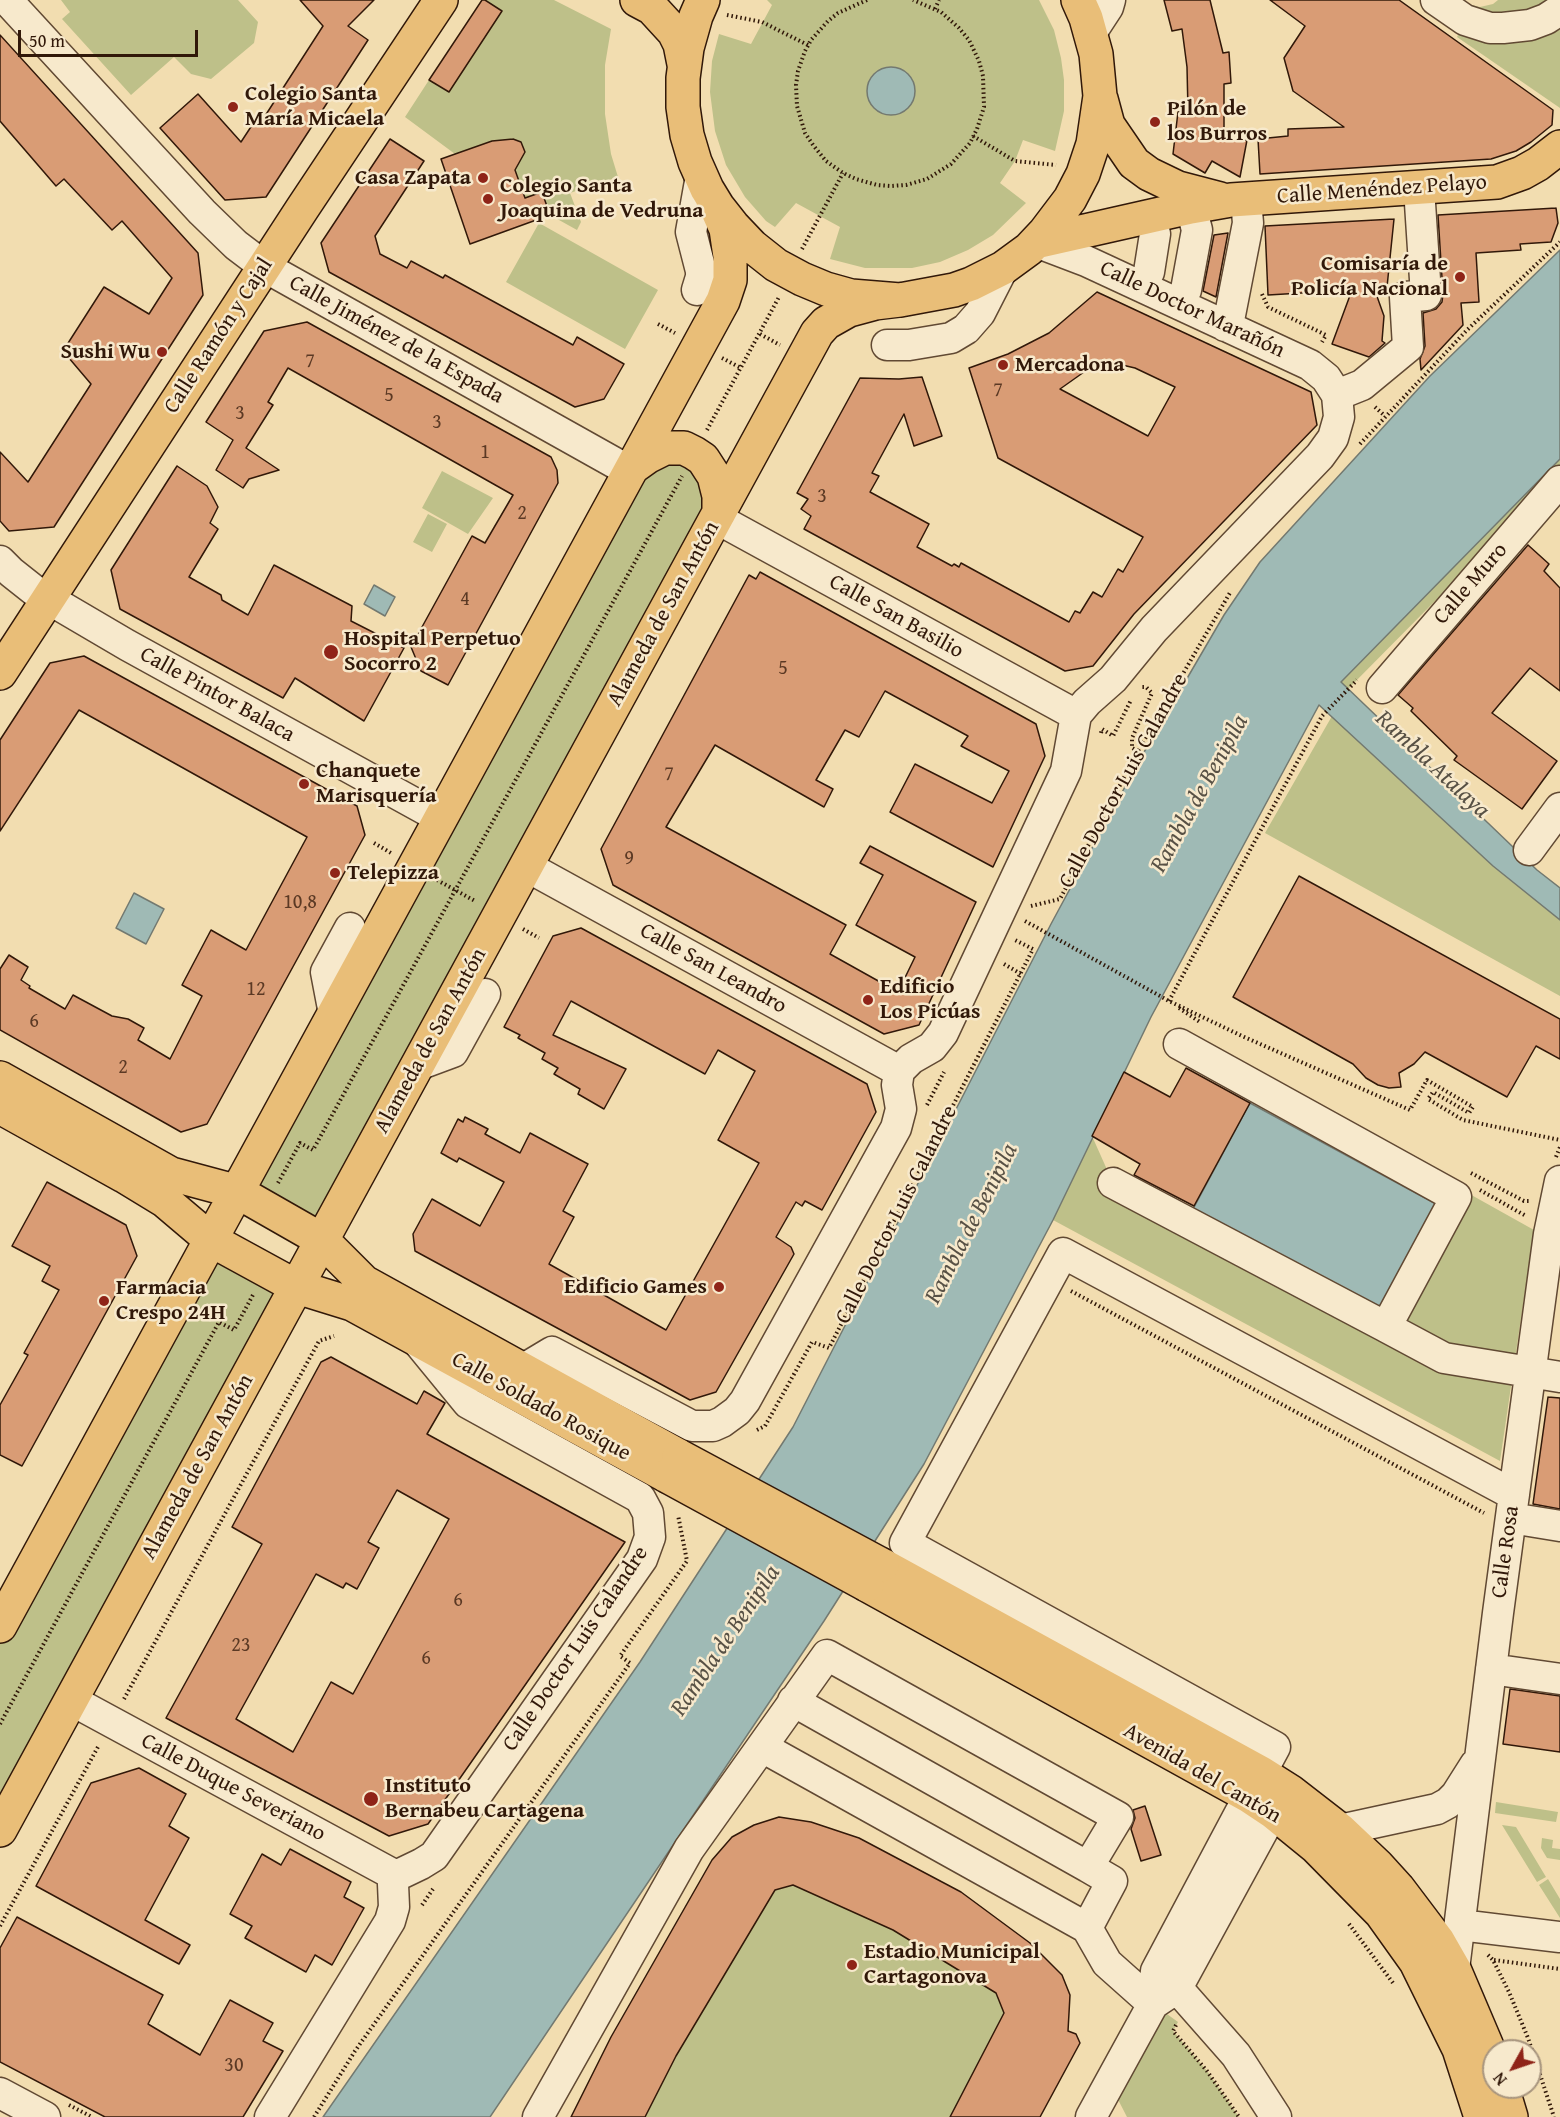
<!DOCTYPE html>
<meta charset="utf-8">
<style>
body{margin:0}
#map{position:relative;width:1560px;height:2117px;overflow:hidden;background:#f2ddb0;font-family:"Gentium Book Plus",serif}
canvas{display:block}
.north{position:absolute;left:1482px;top:2039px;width:60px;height:60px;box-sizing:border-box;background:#f7e9cc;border:2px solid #a8957e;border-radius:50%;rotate:230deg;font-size:16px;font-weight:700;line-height:24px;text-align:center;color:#311809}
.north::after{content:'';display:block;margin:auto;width:21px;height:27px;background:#8f2418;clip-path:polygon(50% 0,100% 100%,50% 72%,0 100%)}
.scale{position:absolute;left:18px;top:30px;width:180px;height:27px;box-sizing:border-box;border:3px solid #311809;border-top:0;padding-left:8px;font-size:18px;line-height:21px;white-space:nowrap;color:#311809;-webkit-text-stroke:4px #f7e9cc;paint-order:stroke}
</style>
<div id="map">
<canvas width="1560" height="2117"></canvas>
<div class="north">N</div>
<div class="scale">50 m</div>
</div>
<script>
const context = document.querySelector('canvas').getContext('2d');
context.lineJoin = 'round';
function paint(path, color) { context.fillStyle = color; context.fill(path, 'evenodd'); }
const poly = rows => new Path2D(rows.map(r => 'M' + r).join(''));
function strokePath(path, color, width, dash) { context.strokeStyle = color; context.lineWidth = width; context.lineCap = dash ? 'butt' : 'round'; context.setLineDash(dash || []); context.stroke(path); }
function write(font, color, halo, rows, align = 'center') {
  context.font = font + ' "Gentium Book Plus",serif'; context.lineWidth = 5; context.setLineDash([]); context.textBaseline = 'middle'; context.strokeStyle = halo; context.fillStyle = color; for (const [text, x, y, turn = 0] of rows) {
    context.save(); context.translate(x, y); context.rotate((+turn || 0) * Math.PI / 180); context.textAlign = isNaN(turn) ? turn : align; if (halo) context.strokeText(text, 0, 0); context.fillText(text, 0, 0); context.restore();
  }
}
const green = poly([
 [61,0,238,0,258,22,254,43,211,79,191,74,174,57,131,95,62,19,70,12],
 [485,0,554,0,611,29,605,65,605,114,611,154,618,177,570,193,581,222,577,230,550,215,542,193,525,198,512,164,490,142,455,154,405,117,429,80,449,92,501,11],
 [767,0,1039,0,1054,30,1061,58,1064,80,1064,111,1055,151,1023,140,1015,161,1000,183,1026,203,993,235,968,250,940,262,912,268,865,268,830,259,840,227,796,203,775,227,766,221,745,197,726,165,715,131,710,92,712,61,719,34,751,44,772,5],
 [1498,0,1553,0,1515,16,1479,11,1468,4,1480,7,1493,4],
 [1560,25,1560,108,1457,37,1459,33],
 [539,223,658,290,625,349,506,282],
 [665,448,717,485,322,1240,238,1192,633,467],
 [1560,459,1560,481,1532,503,1348,689,1341,682],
 [442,471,493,498,468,534,422,508],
 [428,514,447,524,432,552,413,542],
 [1332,716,1493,866,1560,920,1560,996,1265,833],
 [1092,1136,1113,1183,1386,1327,1466,1192,1534,1230,1500,1461,1053,1220],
 [211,1240,297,1287,0,1830,0,1626],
 [1496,1802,1558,1812,1556,1822,1495,1813],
 [779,1817,859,1838,961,1892,1030,1943,1062,1975,1070,1995,1069,2021,1062,2047,1023,2117,571,2117,732,1837,754,1825],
 [1502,1825,1516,1827,1546,1877,1537,1882],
 [1542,1838,1553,1840,1552,1848,1560,1849,1560,1860,1547,1858,1541,1848],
 [1548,1879,1560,1899,1560,1918,1539,1885],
 [1153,2004,1178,2022,1173,2031,1207,2071,1239,2117,1127,2117,1109,2082]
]);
const water = poly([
 '867 91a24 24 0 1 1 48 0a24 24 0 1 1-48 0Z',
 [1560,250,1560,459,1341,682,1537,870,1560,888,1560,920,1493,866,1319,705,1151,1017,1053,1220,924,1464,824,1621,490,2117,323,2117,640,1662,793,1427,1051,924,1140,759,1224,615,1260,562,1430,376,1560,250],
 [374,585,395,597,385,616,364,604,374,585],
 [134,893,164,909,146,944,116,928,134,893],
 [1250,1103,1436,1204,1379,1310,1192,1211,1250,1103]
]);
const building = poly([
 [300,0,374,0,348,26,368,40,266,197,225,200,160,128,198,94,241,142,260,113,265,116,323,26,300,0],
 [482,0,485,0,502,11,449,92,429,80,482,0],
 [1164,0,1210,0,1223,53,1229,52,1231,83,1224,84,1224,141,1247,140,1240,177,1212,161,1205,173,1173,154,1178,112,1188,111,1187,67,1182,29,1172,31,1164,0],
 [1270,0,1399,0,1553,110,1552,125,1531,142,1516,151,1491,159,1260,174,1258,139,1288,136,1288,129,1344,127,1293,91,1284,58,1305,26,1270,0],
 [0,35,198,253,203,295,54,527,9,531,0,521,0,452,28,482,91,384,63,351,104,287,149,314,172,278,122,221,112,230,64,179,56,186,0,121,0,35],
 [390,139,424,161,375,236,380,254,407,268,411,261,443,278,445,275,573,345,577,337,624,364,604,399,575,407,329,272,321,243,390,139],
 [513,139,521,142,525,152,515,170,525,198,542,192,550,215,470,244,441,159,492,141,513,139],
 [1556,208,1558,223,1551,242,1520,244,1521,250,1476,253,1479,302,1461,303,1463,325,1421,370,1420,359,1425,346,1423,313,1436,309,1442,302,1443,294,1438,215,1556,208],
 [1394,219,1387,287,1374,288,1384,316,1382,341,1385,343,1369,357,1332,344,1352,290,1268,295,1265,226,1394,219],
 [1228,233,1216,297,1203,291,1214,235,1228,233],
 [1097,292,1311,392,1317,425,1134,614,1093,666,1065,671,804,529,811,516,801,509,808,499,797,493,860,378,899,379,922,377,942,436,914,446,904,414,872,473,879,476,870,492,929,524,917,547,952,566,954,564,959,567,961,563,1069,622,1075,611,1080,613,1093,592,1102,597,1118,569,1123,572,1143,537,998,458,969,368,1008,354,1049,333,1097,292],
 [1101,360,1135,368,1175,387,1148,436,1060,389,1101,360],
 [307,322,551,457,557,470,558,483,448,685,421,671,411,647,472,536,485,543,513,495,288,368,268,402,273,405,246,448,279,470,249,479,243,488,216,470,233,440,206,422,264,331,307,322],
 [177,466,207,486,218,507,210,523,218,529,189,577,221,595,222,600,248,615,274,565,352,606,351,621,404,648,364,721,295,678,283,698,120,609,111,570,177,466],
 [1528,545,1549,564,1544,571,1560,588,1560,691,1530,668,1492,713,1557,761,1522,809,1454,760,1457,756,1411,711,1413,708,1398,695,1528,545],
 [760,572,1036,724,1045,756,993,867,890,812,915,764,992,803,1009,771,961,746,968,736,885,691,859,737,845,730,816,780,833,789,824,807,715,745,666,827,846,925,830,954,898,992,915,957,856,925,883,875,860,863,870,846,976,902,919,1025,884,1034,613,885,601,849,749,575,756,579,760,572],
 [84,656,357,806,365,835,207,1124,181,1132,0,1030,0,969,9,955,28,967,21,980,30,986,29,988,65,1009,73,995,112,1016,128,1019,144,1028,138,1040,170,1059,202,996,182,985,211,930,246,950,307,837,79,710,0,831,0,740,50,663,84,656],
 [1299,876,1560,1019,1560,1059,1536,1046,1507,1097,1425,1052,1414,1064,1399,1073,1401,1087,1389,1088,1378,1085,1366,1078,1353,1064,1233,997,1299,876],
 [581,928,867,1084,876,1112,822,1210,805,1201,802,1206,796,1202,776,1237,791,1247,794,1254,716,1392,690,1400,415,1251,413,1234,432,1199,480,1226,504,1182,459,1158,457,1162,441,1153,458,1119,463,1122,465,1117,488,1129,485,1134,520,1153,530,1133,588,1164,563,1211,574,1217,549,1264,666,1330,759,1163,718,1140,755,1071,718,1050,705,1074,571,1001,553,1035,626,1069,604,1109,578,1094,580,1089,554,1074,558,1068,542,1059,545,1053,518,1038,520,1035,504,1027,553,936,581,928],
 [1186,1068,1250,1103,1194,1206,1134,1175,1140,1164,1092,1136,1124,1072,1170,1097,1186,1068],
 [47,1182,126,1225,137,1256,22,1466,0,1455,0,1405,28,1355,24,1353,59,1290,42,1281,50,1266,12,1246,47,1182],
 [331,1357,417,1404,424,1391,445,1403,427,1434,625,1542,428,1824,389,1836,166,1718,262,1544,232,1527,321,1362,331,1357],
 [397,1490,449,1519,353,1694,331,1682,293,1752,236,1719,316,1574,343,1588,346,1583,357,1589,379,1548,368,1542,397,1490],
 [1548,1397,1560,1398,1560,1509,1533,1504,1548,1397],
 [1510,1689,1560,1696,1560,1752,1503,1744,1510,1689],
 [139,1768,186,1794,169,1826,189,1838,145,1920,190,1945,179,1964,36,1886,91,1783,139,1768],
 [1145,1806,1161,1855,1141,1861,1131,1829,1135,1818,1133,1810,1145,1806],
 [779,1817,811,1822,859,1838,961,1892,1030,1943,1062,1975,1070,1995,1068,2031,1076,2034,1080,2043,1040,2117,950,2117,1004,2013,996,1993,893,1930,793,1885,775,1890,676,2056,645,2117,571,2117,611,2037,712,1860,732,1837,754,1825,779,1817],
 [290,1849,351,1882,344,1897,364,1908,332,1965,315,1955,306,1972,245,1938,252,1926,230,1914,262,1854,281,1865,290,1849],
 [17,1917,163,1995,148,2024,200,2055,230,2000,273,2023,263,2041,283,2051,243,2117,105,2117,0,2062,0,1948,17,1917]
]);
const path = poly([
 [867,0,838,13,828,21,811,40,805,51,798,71,796,85,797,106,805,133,813,145,826,161,843,173,856,179,877,185,891,186,906,185,927,179,951,164,970,143,977,129,984,107,983,76,979,61,969,40,959,28,941,12,913,0],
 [935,9,939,0],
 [727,15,762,22,808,45],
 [973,136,1015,161,1056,165],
 [802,249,843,173],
 [1262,294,1268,307,1326,335,1322,342],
 [658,324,675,333],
 [760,334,780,345],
 [722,358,741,368],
 [1375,407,1385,416],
 [707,430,779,297],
 [1360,444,1467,330,1560,242],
 [1101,733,1102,729,1113,736,1131,700],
 [1138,751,1132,748,1132,738,1152,693,1146,687,1141,687],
 [374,843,391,853],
 [437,880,475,901],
 [1031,906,1060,899,1138,751,1231,591],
 [1025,921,1169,1001,1242,1036,1410,1110,1427,1080,1473,1107,1469,1113,1433,1092,1428,1099,1463,1120,1560,1140],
 [523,929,539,938],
 [1004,964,1021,974],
 [1169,1001,1322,716,1357,680],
 [1179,1008,1200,1022],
 [927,1105,944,1072],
 [1556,1157,1560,1147],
 [1471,1173,1524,1201,1529,1201],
 [278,1183,300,1143,313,1150,682,476],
 [1480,1190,1526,1216],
 [1071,1291,1484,1513],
 [757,1430,765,1426,812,1342,829,1348,1033,949,1015,940],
 [124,1699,319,1341,334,1336],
 [0,1724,219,1322,234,1330,254,1293],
 [422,1905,433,1889],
 [1349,1924,1393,1983],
 [0,1926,99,1745],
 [1488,1955,1493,1960,1509,1992,1528,2038,1554,2117],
 [1494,1960,1560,1969],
 [1176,2025,1173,2031,1207,2071,1239,2117],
 [69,2105,92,2117],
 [314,2117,355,2051,630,1663,620,1656,687,1561,678,1515]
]);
const minor = poly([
 [7,0,202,212,236,245,265,267,631,472],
 [1436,0,1465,20,1490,28,1503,28,1530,25,1546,19,1560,10],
 [1091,33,1108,7,1110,0],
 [1142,287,1149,272,1155,234,1151,217],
 [697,290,701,277,701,271,691,232,701,176],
 [1179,304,1186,290,1197,230,1191,207],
 [1225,326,1230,315,1248,223,1246,200],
 [887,345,909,345,951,338,966,329,980,313,1003,268],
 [1337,395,1362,385,1408,347,1405,297,1426,295,1419,188],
 [716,518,1076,715],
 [0,561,11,572,35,591,127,645,441,818],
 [1382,688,1560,481],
 [1529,850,1560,808],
 [526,866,899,1071],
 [334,1014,326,972,350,928],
 [418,1065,453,1052,485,994],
 [1113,1183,1386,1327,1456,1197,1179,1044],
 [1386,1327,1444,1358,1560,1377],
 [522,1370,552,1352,692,1426,713,1426,722,1422,737,1411,745,1401,896,1128,901,1109,897,1085,899,1071,911,1059,932,1047,943,1033,1066,771,1076,715,1087,702,1113,679,1154,629,1320,456,1333,438,1339,417,1337,395,1326,378,1310,365,1086,261,1036,242],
 [1511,1518,1560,1526],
 [1491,1669,1560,1679],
 [71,1700,396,1876],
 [793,1701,1088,1867],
 [762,1747,1087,1928,1107,1963,1153,2004],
 [1261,1773,1275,1747,905,1543,1063,1253,1514,1495],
 [1340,1830,1437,1809,1448,1803,1456,1795,1475,1765],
 [1460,1925,1560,1937],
 [1454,1969,1498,1613,1549,1234,1560,1181],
 [1177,1988,1236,2055,1276,2117],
 [1153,2004,1177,1988,1273,1812],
 [0,2093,45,2117],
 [270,2117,390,1921,394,1907,393,1884,396,1876,421,1864,434,1856,642,1559,650,1537,648,1513,640,1498,468,1403,418,1342],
 [538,2117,689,1849,827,1655,1118,1817,1088,1867,1112,1881,1087,1928],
 [1091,2117,1153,2004,1156,1971,1249,1796]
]);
const major = poly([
 [637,0,652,8,674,32,680,44,684,64],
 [703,0,696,16,687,48,683,78,683,107,687,135,695,162,707,189,718,207,733,226,752,246,776,265,802,279,826,289,851,296,900,300,954,290,971,284,1003,268,1029,249,1045,232,1070,199,1083,174,1093,144,1100,96,1096,54,1086,18,1078,0],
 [1101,99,1108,125,1134,163,1149,174,1178,188,1220,199],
 [1036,242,1191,207,1231,200,1497,182,1522,173,1538,164,1560,147],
 [633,467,647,457,665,448,684,448,694,453,703,459,714,476,719,496,719,513],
 [0,673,302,209,441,0],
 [0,1078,171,1174,238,1192,322,1240,364,1282,679,1456],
 [0,1107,124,1176,165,1201,211,1240,297,1287,352,1304,667,1476],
 [882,1565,1261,1773,1291,1792,1340,1830,1378,1866,1398,1888,1438,1941,1454,1969,1494,2063],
 [867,1585,1249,1796,1273,1812,1316,1847,1381,1913,1416,1962,1459,2049,1481,2117],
 [0,1626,723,301,730,280,730,256,726,229,712,198],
 [0,1830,817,333,826,323,849,310,875,303,900,300],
 [1502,2087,1511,2117]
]);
const majorBridge = poly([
 [679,1456,882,1565],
 [667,1476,867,1585]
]);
const markers = [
 [233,107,6,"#8f2418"],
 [1155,122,6,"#8f2418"],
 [483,178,6,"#8f2418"],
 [488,199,6,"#8f2418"],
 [1460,277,6,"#8f2418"],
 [162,352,6,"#8f2418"],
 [1003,365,6,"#8f2418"],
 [331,652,8,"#8f2418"],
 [304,784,6,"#8f2418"],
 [335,873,6,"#8f2418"],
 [868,1000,6,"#8f2418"],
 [719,1287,6,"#8f2418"],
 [104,1301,6,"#8f2418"],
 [371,1799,8,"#8f2418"],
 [852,1965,6,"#8f2418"]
];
const numberNames = [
 ["7",310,362],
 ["7",998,391],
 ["5",389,396],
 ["3",240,414],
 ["3",437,423],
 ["1",485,453],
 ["3",822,497],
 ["2",522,514],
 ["4",465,600],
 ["5",783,669],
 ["7",669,775],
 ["9",629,859],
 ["10,8",300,903],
 ["12",256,990],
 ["6",34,1022],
 ["2",123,1068],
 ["6",458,1601],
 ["23",241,1646],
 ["6",426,1659],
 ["30",234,2066]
];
const poiNames = [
 ["Colegio Santa",245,94],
 ["María Micaela",245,119],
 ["Pilón de",1167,109],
 ["los Burros",1167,134],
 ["Casa Zapata",471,178,"right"],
 ["Colegio Santa",500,186],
 ["Joaquina de Vedruna",500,211],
 ["Comisaría de",1448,264,"right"],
 ["Policía Nacional",1448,289,"right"],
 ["Sushi Wu",150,352,"right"],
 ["Mercadona",1015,365],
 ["Hospital Perpetuo",344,639],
 ["Socorro 2",344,664],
 ["Chanquete",316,771],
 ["Marisquería",316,796],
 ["Telepizza",347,873],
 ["Edificio",880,987],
 ["Los Picúas",880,1012],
 ["Edificio Games",707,1287,"right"],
 ["Farmacia",116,1288],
 ["Crespo 24H",116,1313],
 ["Instituto",385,1786],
 ["Bernabeu Cartagena",385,1811],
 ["Estadio Municipal",864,1952],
 ["Cartagonova",864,1977]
];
const streetNames = [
 ["Calle Menéndez Pelayo",1382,190,-4],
 ["Calle Doctor Marañón",1192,310,25],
 ["Calle Ramón y Cajal",219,336,-57],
 ["Calle Jiménez de la Espada",396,340,29],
 ["Calle Muro",1471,584,-49],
 ["Alameda de San Antón",664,614,-61],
 ["Calle San Basilio",896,617,29],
 ["Calle Pintor Balaca",217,695,29],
 ["Calle Doctor Luis Calandre",1124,781,-61],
 ["Calle San Leandro",713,969,29],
 ["Alameda de San Antón",431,1041,-61],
 ["Calle Doctor Luis Calandre",897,1215,-63],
 ["Calle Soldado Rosique",541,1407,29],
 ["Alameda de San Antón",198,1467,-61],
 ["Calle Rosa",1506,1552,-82],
 ["Calle Doctor Luis Calandre",576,1649,-56],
 ["Avenida del Cantón",1202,1774,30],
 ["Calle Duque Severiano",233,1788,28]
];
const waterNames = [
 ["Rambla Atalaya",1432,765,43],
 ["Rambla de Benipila",1200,794,-61],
 ["Rambla de Benipila",972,1224,-63],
 ["Rambla de Benipila",726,1641,-56]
];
paint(green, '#bec089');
paint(water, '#9fbab5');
strokePath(water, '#737970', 1.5);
paint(building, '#d99c75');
strokePath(building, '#311809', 1.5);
strokePath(minor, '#614933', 33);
strokePath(major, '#311809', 36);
strokePath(path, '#311809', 4, [1.5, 3]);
strokePath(minor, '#f7e9cc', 30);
strokePath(major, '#e9be78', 33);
strokePath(majorBridge, '#311809', 36, []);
strokePath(majorBridge, '#e9be78', 33);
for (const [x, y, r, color] of markers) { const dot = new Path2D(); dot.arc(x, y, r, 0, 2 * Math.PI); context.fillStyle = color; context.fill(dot); strokePath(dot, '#f7e9cc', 2); }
write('20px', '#5b3924', null, numberNames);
write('bold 22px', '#311809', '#f7e9cc', poiNames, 'left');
write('22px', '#311809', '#f7e9cc', streetNames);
write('italic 24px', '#585145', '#f7e9cc', waterNames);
</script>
